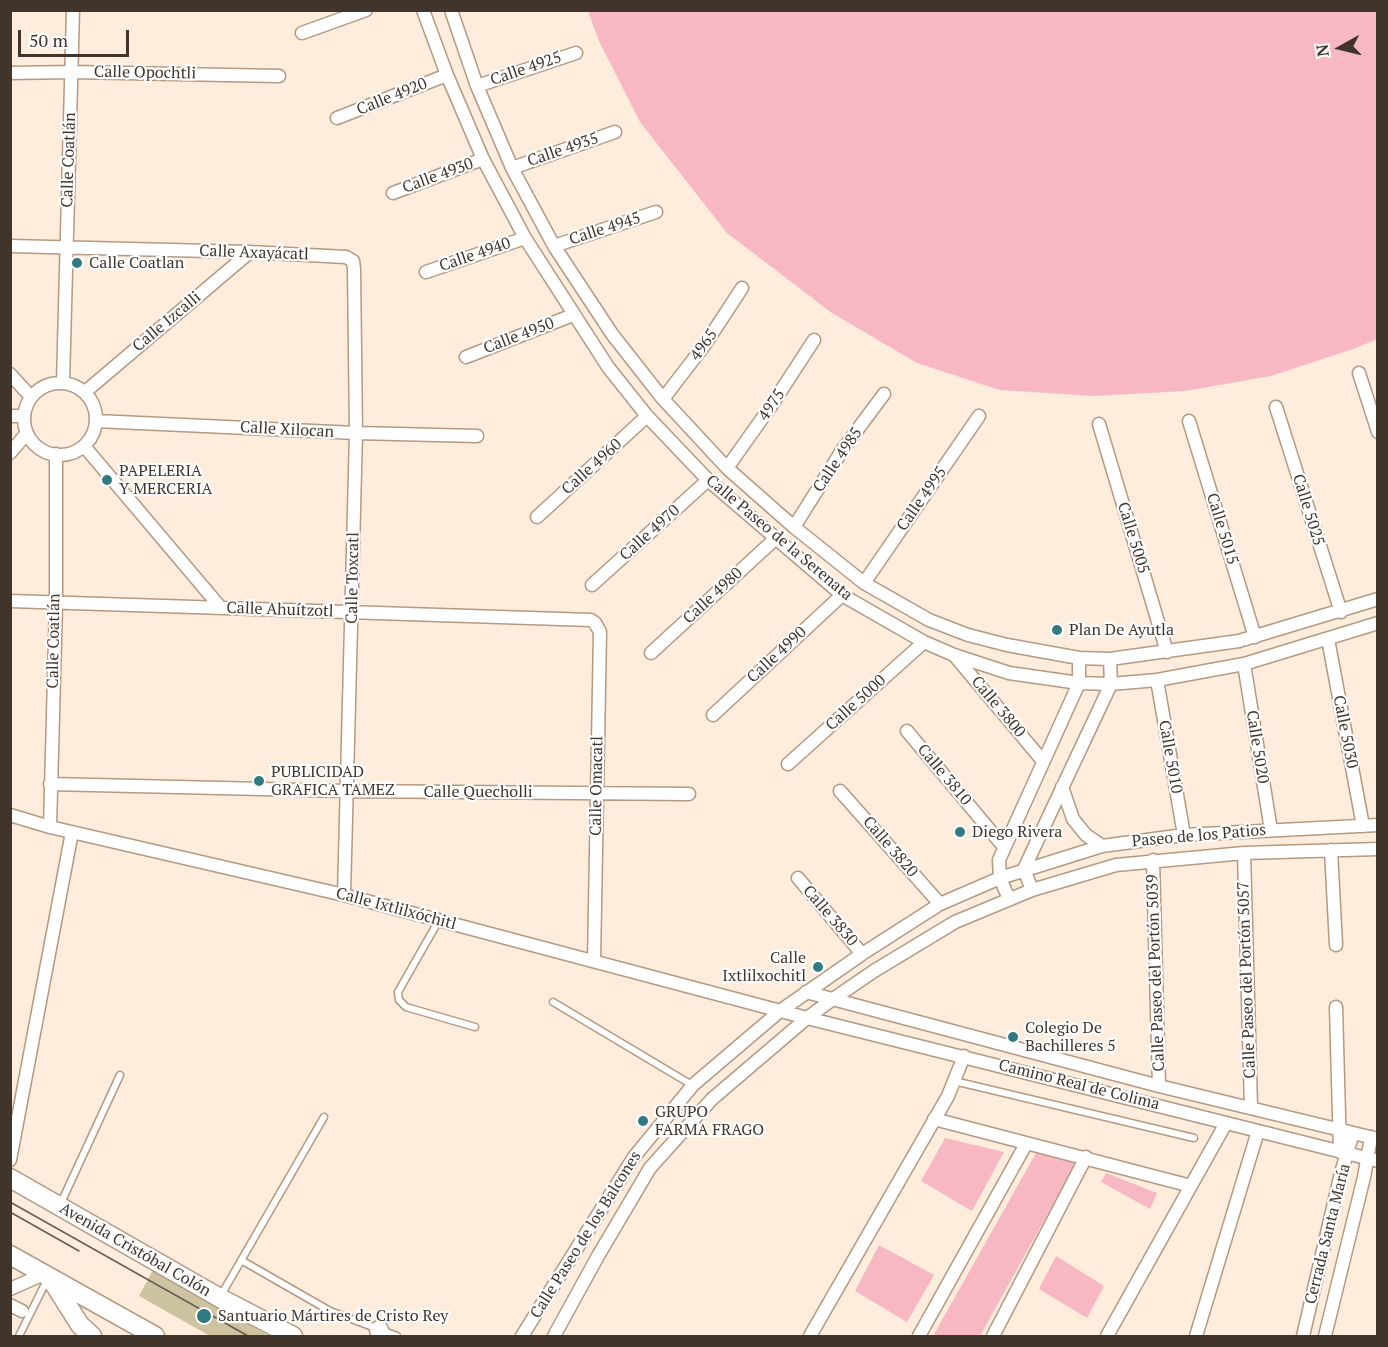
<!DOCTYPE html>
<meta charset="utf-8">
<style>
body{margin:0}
#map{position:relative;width:1388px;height:1347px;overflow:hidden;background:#feecdc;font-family:"PT Serif",serif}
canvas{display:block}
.frame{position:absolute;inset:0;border:12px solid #41352b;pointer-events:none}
.north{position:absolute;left:1310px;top:18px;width:60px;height:60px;-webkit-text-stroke:4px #fff;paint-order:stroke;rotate:262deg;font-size:16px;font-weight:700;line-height:24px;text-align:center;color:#41352b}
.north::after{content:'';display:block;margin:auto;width:21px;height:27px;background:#41352b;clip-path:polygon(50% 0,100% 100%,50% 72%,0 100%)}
.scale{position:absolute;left:18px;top:30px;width:111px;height:27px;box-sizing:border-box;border:3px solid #41352b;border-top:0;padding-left:8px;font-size:18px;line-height:21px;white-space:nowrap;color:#41352b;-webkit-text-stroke:4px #fff;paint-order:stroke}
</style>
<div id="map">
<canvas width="1388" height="1347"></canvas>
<div class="frame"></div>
<div class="north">N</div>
<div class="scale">50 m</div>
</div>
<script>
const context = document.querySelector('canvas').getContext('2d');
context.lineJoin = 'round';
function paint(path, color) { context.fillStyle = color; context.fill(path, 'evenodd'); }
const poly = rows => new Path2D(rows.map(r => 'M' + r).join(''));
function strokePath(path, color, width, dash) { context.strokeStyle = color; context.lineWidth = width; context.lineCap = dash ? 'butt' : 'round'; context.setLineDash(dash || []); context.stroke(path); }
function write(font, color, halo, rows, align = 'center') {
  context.font = font + ' "PT Serif",serif'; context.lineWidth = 4.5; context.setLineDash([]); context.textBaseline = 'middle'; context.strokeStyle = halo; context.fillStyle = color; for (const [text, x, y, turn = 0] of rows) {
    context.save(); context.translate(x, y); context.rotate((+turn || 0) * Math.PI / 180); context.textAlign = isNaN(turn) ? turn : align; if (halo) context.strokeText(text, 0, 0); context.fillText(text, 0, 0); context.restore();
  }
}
const green = poly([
 [588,11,1377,11,1377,339,1356,348,1271,376,1185,391,1094,396,1000,390,917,363,832,313,727,233,640,122,599,41],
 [945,1138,1004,1152,972,1211,921,1181],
 [1036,1153,1076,1163,980,1336,933,1336],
 [1106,1173,1157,1193,1150,1209,1101,1182],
 [879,1245,934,1275,907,1322,855,1291],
 [1056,1256,1104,1286,1087,1318,1039,1289]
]);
const building = poly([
 [153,1270,269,1336,210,1336,139,1296]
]);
const lane = poly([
 [439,920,398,992,399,1000,406,1007,475,1027],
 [553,1002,692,1085],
 [954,1081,1194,1138],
 [60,1205,120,1075],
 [241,1260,330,1311,397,1336],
 [220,1297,324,1117],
 [19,1336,47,1280]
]);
const street = poly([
 [423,10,447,75,483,159,525,238,608,367,647,416,708,480,842,595,924,642,954,655,1009,673,1079,683,1111,684,1157,680,1244,664,1378,623],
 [451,10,477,86,512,168,554,246,612,334,663,399,727,468,794,527,864,583,929,620,968,635,1007,645,1079,658,1110,659,1239,641,1378,599],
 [302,33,366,10],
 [10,73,72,72,279,76],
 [477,86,576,53],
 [337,118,447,75],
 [512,168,615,132],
 [393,193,483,159],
 [10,246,250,252,346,257,353,261,354,269,356,433,344,895],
 [554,246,656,212],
 [426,272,525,238],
 [466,357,573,315],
 [1359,373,1378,432],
 [10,374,31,397],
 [63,382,73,10],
 '24 419a36 36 0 1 1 72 0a36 36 0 1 1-72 0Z',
 [85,392,250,252],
 [663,399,706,343,742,288],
 [1276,407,1341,612],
 [10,416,24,416],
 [96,421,356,433,477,436],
 [1189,421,1255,637],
 [1099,424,1167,652],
 [84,446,221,608],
 [10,453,27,433],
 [727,468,771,406,814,340],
 [537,517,647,416],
 [794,527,843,449,884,394],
 [864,583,979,416],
 [592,585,708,480],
 [10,601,591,620,595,623,600,632,594,961],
 [1328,639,1363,826],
 [651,653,775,539],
 [954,655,1042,760],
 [1244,664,1271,830],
 [1157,680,1184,835],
 [713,715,842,595],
 [907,731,1004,847],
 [788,764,924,642],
 [50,784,347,791,689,794],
 [1062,787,1073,819,1086,835,1102,846],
 [840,791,940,904],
 [10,815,50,827,344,895,807,1018,1378,1161],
 [50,827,56,603,56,454],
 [1331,850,1336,945],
 [1244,853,1251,1108],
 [1153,860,1159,1086],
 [798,878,862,954],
 [1032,890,1024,869,1111,684,1110,659],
 [1009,899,1000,878,999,860,1079,683,1079,658],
 [806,992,1159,1086,1378,1139],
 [1336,1007,1340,1152],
 [934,1119,1191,1186],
 [10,1160,72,832],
 [10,1289,44,1274],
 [10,1305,22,1311],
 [522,1336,634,1157,693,1085,780,1011,862,954,940,904,1000,878,1102,846,1184,835,1378,825],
 [554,1336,598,1256,650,1168,712,1099,807,1018,833,999,874,971,955,922,1032,890,1116,865,1244,853,1378,849],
 [810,1336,948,1096,964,1056],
 [919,1336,1026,1144],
 [993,1336,1086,1157],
 [1107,1336,1226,1123],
 [1196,1336,1258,1131],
 [1303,1336,1341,1173,1353,1133],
 [1325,1336,1364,1177,1371,1137]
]);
const primary = poly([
 [10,1178,220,1298,293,1336],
 [10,1255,155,1336],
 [51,1279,80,1325,92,1336],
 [379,1330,381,1336]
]);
const tram = poly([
 [10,1202,248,1336],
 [10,1212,79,1251]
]);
const markers = [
 [77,263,6,"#327a82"],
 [107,480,6,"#327a82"],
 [1057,630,6,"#327a82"],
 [259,781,6,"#327a82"],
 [960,832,6,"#327a82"],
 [818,967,6,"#327a82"],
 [1013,1037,6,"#327a82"],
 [643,1121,6,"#327a82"],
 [204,1316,8,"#327a82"]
];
const streetNames = [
 ["Calle 4925",526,69,-19],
 ["Calle Opochtli",145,73,1],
 ["Calle 4920",392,97,-22],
 ["Calle 4935",563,150,-19],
 ["Calle Coatlán",69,160,-88],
 ["Calle 4930",438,176,-20],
 ["Calle 4945",605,229,-18],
 ["Calle Axayácatl",254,253,2],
 ["Calle 4940",475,255,-19],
 ["Calle Izcalli",167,322,-40],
 ["Calle 4950",519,336,-21],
 ["4965",704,345,-54],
 ["4975",772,405,-56],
 ["Calle Xilocan",287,430,3],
 ["Calle 4985",838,460,-56],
 ["Calle 4960",592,467,-42],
 ["Calle 4995",922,499,-55],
 ["Calle 5025",1308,510,73],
 ["Calle 5015",1222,529,73],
 ["Calle 4970",650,533,-42],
 ["Calle Paseo de la Serenata",779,538,40],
 ["Calle 5005",1133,538,73],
 ["Calle Toxcatl",353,578,-89],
 ["Calle 4980",713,596,-43],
 ["Calle Ahuítzotl",280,610,2],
 ["Calle Coatlán",54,641,-89],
 ["Calle 4990",777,655,-43],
 ["Calle 5000",856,703,-42],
 ["Calle 3800",998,707,50],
 ["Calle 5030",1345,732,79],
 ["Calle 5020",1257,747,81],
 ["Calle 5010",1170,757,80],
 ["Calle 3810",944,775,50],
 ["Calle Omacatl",597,786,-89],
 ["Calle Quecholli",478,792],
 ["Paseo de los Patios",1199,836,-5],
 ["Calle 3820",890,847,49],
 ["Calle Ixtlilxóchitl",396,909,15],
 ["Calle 3830",830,916,49],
 ["Calle Paseo del Portón 5039",1156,973,-92],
 ["Calle Paseo del Portón 5057",1247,980,-92],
 ["Camino Real de Colima",1079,1085,14],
 ["Cerrada Santa María",1328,1234,-76],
 ["Calle Paseo de los Balcones",586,1235,-58],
 ["Avenida Cristóbal Colón",135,1250,30]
];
const poiNames = [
 ["Calle Coatlan",89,263],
 ["PAPELERIA",119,471],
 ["Y MERCERIA",119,489],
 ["Plan De Ayutla",1069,630],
 ["PUBLICIDAD",271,772],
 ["GRAFICA TAMEZ",271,790],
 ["Diego Rivera",972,832],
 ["Calle",806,958,"right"],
 ["Ixtlilxochitl",806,976,"right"],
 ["Colegio De",1025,1028],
 ["Bachilleres 5",1025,1046],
 ["GRUPO",655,1112],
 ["FARMA FRAGO",655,1130],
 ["Santuario Mártires de Cristo Rey",218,1316]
];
paint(green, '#f8b8c3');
paint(building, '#cec3a0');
strokePath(lane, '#b59980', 9);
strokePath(street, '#b59980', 15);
strokePath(primary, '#b59980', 21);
strokePath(lane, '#fff', 6);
strokePath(street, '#fff', 12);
strokePath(primary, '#fff', 18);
strokePath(tram, '#695c51', 1.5);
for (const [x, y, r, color] of markers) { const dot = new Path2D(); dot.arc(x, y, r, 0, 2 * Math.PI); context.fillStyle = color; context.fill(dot); strokePath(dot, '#fff', 2); }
write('16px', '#41352b', '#fff', streetNames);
write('16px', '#41352b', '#fff', poiNames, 'left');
</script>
